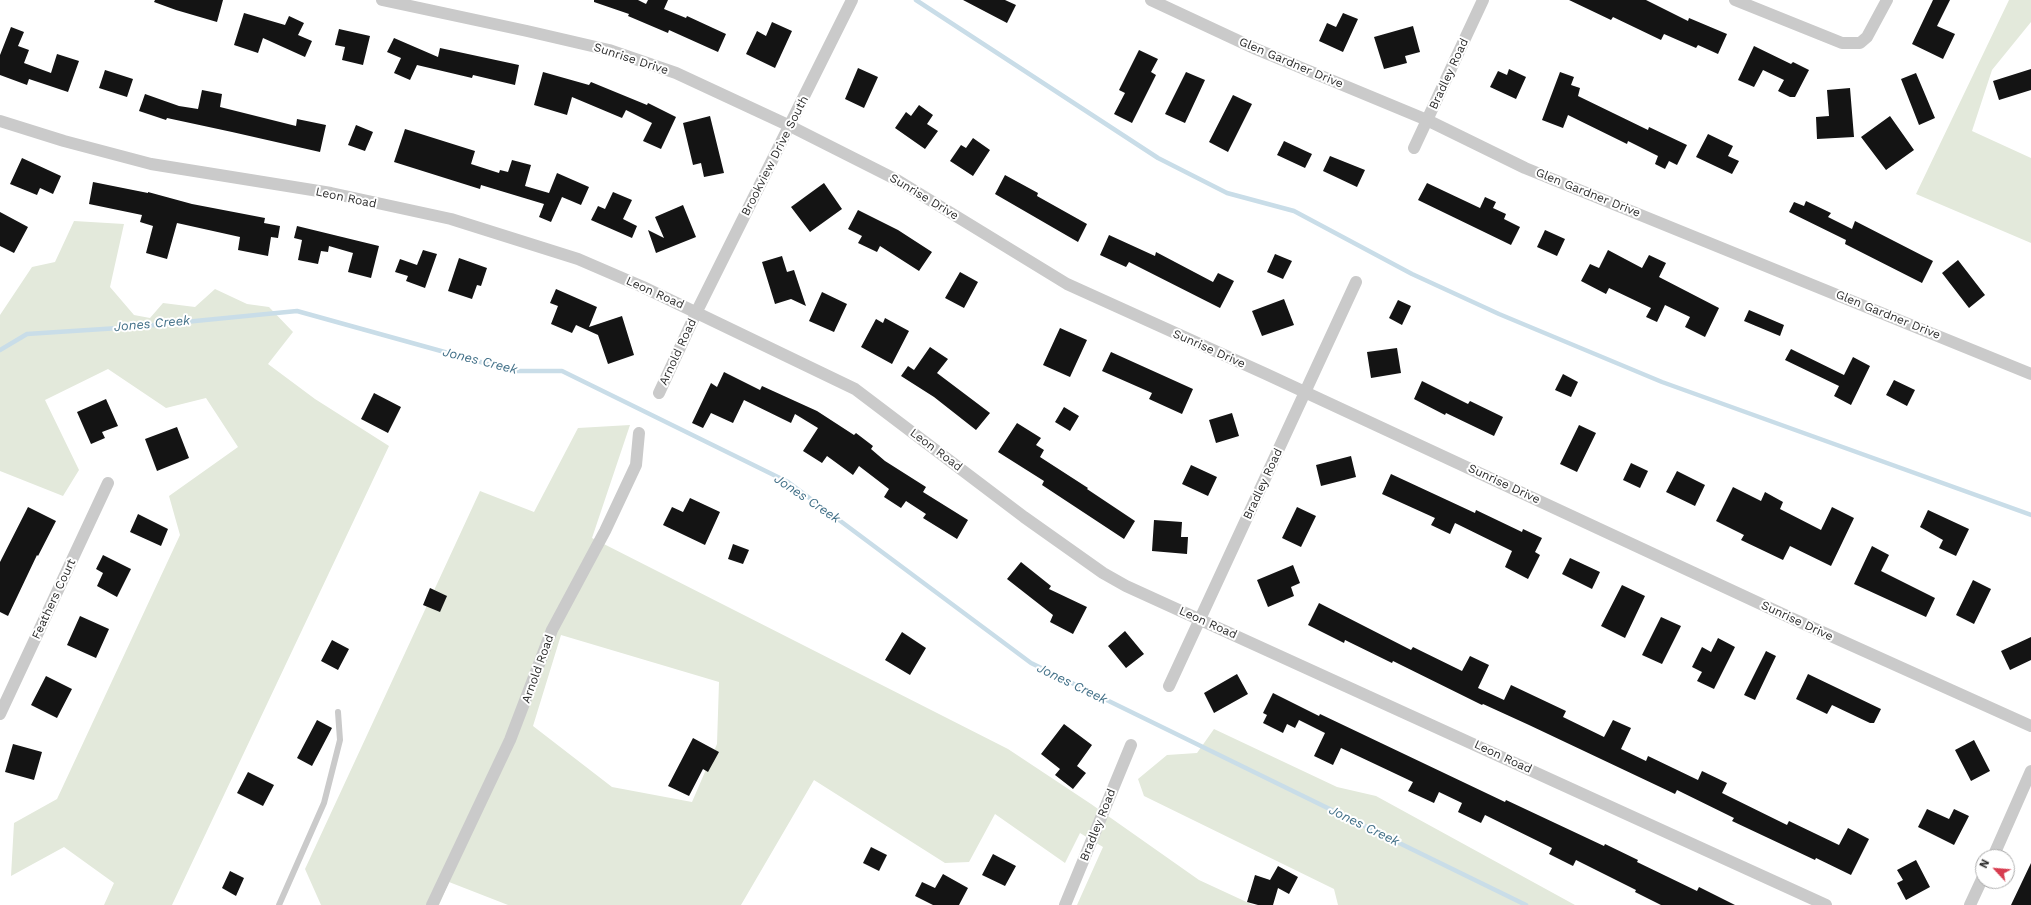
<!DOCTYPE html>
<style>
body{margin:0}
#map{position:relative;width:2031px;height:905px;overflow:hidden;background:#fff;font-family:"Work Sans",sans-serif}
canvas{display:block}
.north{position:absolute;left:1975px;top:849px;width:40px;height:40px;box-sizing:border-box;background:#fff;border:1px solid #ababab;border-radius:50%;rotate:296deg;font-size:11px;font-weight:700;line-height:16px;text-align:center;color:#2d2d2d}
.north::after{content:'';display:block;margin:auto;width:14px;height:18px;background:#d73c4f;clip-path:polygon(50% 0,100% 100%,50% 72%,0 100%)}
</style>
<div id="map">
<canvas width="2031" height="905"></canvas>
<div class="north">N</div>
</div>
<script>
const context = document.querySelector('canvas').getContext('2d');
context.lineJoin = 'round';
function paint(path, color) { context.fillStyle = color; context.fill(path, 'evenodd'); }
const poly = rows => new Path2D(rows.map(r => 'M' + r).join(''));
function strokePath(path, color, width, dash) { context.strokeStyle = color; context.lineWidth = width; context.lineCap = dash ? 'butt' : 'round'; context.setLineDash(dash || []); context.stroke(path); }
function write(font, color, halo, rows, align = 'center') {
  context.font = font + ' "Work Sans",sans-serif'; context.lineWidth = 4; context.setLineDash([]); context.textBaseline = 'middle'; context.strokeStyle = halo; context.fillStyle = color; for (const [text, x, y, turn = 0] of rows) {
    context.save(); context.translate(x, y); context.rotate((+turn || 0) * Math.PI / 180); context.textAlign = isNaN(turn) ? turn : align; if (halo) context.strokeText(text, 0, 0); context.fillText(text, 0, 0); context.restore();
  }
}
const green = poly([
 [2009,0,2031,0,2031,22,1992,70,1972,131,2031,158,2031,243,1916,194],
 [74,221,124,224,110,287,134,315,150,318,163,303,195,307,215,289,247,304,269,307,293,332,268,364,315,399,389,446,172,905,104,905,114,883,64,847,11,876,14,823,57,799,180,535,169,496,238,447,206,398,166,408,108,369,45,400,79,470,63,496,0,471,0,315,32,267,55,262],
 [630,425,592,538,1008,749,1091,804,1199,880,1253,905,1077,905,1103,847,1080,833,1065,863,995,814,969,862,945,863,814,780,741,905,508,905,449,882,439,905,321,905,305,869,480,491,534,512,578,428],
 [561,635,719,682,717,744,692,802,612,787,533,726],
 [1214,729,1337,787,1376,796,1575,905,1338,905,1334,889,1144,796,1138,779,1167,755,1197,753]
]);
const stream = poly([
 [916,0,1158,158,1227,193,1294,211,1412,274,1499,314,1662,382,2031,515],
 [0,350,27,334,134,327,297,311,513,371,562,371,788,482,1031,663,1526,905]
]);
const building = poly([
 [155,0,223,0,217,22,176,10,154,2],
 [594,0,638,0,646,4,648,0,668,0,664,9,686,18,687,16,726,34,718,52,669,30,668,33,628,16,629,14,594,2],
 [963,0,1005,0,1016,5,1007,23],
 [1569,0,1646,0,1688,21,1689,18,1727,34,1718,54,1698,45,1696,48,1664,34,1661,40,1613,17,1611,20],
 [1933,0,1950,0,1937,26,1955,34,1943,59,1912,44],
 [244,13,285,25,289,16,304,23,298,35,312,41,305,57,263,38,258,53,234,45],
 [1343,13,1358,19,1343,52,1319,41,1327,23,1336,27],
 [772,22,792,31,775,68,746,54,757,31,766,36],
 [1413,26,1420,52,1405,56,1407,63,1384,69,1374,37],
 [11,27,24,32,18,46,29,50,24,63,51,73,57,54,79,61,68,92,29,79,27,85,0,75,0,55],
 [339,29,370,36,363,65,342,60,345,47,335,45],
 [394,38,438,57,440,48,519,65,515,85,473,75,472,78,417,65,410,80,394,73,401,58,387,52],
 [1754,46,1791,64,1793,62,1809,70,1795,97,1790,97,1778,91,1784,80,1763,70,1754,87,1738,80],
 [1139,50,1158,59,1151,72,1156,75,1132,123,1114,114,1125,93,1119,90],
 [858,68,878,77,864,108,845,99],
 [1509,69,1526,77,1516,99,1490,87,1498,71,1507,75],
 [2031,69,2031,90,1999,100,1993,81],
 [105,70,133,79,127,97,99,88],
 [543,72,589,85,591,82,647,105,648,103,676,117,661,149,643,141,652,123,626,110,622,118,572,97,567,115,534,105],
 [1186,72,1205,80,1185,123,1165,114],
 [1560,72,1574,77,1571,85,1580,88,1578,96,1648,130,1649,127,1687,145,1677,165,1669,161,1665,169,1655,164,1658,156,1628,141,1627,144,1568,115,1563,128,1542,120],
 [1916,73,1935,118,1919,125,1901,79],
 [1850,88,1854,137,1817,139,1816,117,1829,116,1827,90],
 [202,90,222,94,220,107,296,126,297,119,326,125,320,152,232,132,167,118,166,120,139,111,145,94,179,106,198,109],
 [1233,95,1252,104,1228,152,1209,142],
 [919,105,933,115,927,124,938,131,925,149,895,128,906,112,911,116],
 [710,116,724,173,704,177,701,163,693,165,683,123],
 [1890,116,1914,150,1886,170,1861,137],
 [356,125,373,132,365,151,348,145],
 [405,129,475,151,471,164,499,173,500,170,508,172,512,160,531,165,525,186,549,193,557,173,589,187,581,205,562,197,551,222,539,217,544,204,481,185,480,189,394,162],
 [1708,134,1733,146,1728,156,1739,161,1732,174,1696,157],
 [973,138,990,150,973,176,950,161,961,145,966,148],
 [1284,141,1312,154,1305,168,1277,155],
 [1330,156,1365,170,1357,187,1323,171],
 [22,158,61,176,53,194,40,188,37,195,10,184],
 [1005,175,1038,193,1037,196,1087,224,1078,242,995,194],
 [93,182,148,193,148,192,192,204,265,218,264,223,280,226,278,238,271,237,268,256,238,250,240,237,177,223,167,259,146,253,153,226,140,222,142,215,89,204],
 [824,183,842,209,810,232,791,207],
 [1427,183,1480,208,1485,197,1496,202,1493,208,1506,214,1504,219,1520,227,1511,245,1418,200],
 [613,192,632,200,623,219,637,226,632,238,591,220,598,206,605,209],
 [1806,201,1831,213,1828,217,1852,229,1855,221,1933,261,1922,283,1845,244,1846,240,1789,212,1794,202,1804,206],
 [683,205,696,237,656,253,648,230,664,238,655,217],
 [858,210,898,230,932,252,919,271,880,246,877,252,858,243,862,236,848,229],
 [0,212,28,227,14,253,0,246],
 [297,226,379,246,371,278,348,272,353,253,329,246,328,252,321,251,318,264,298,260,302,240,294,238],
 [1545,230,1565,239,1557,256,1537,247],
 [1109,235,1155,256,1156,252,1213,282,1218,273,1234,281,1220,308,1129,262,1126,267,1100,255],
 [423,250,437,254,425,288,406,281,408,276,395,272,400,259,417,265],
 [1608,250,1642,268,1649,255,1666,263,1659,277,1719,308,1705,337,1685,327,1690,317,1665,305,1657,322,1646,317,1651,308,1609,288,1606,294,1581,281,1590,264,1599,268],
 [1275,254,1292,261,1283,279,1267,272],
 [782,256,787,272,794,270,806,306,791,299,775,304,762,262],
 [459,258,487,268,481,286,477,285,472,299,448,291],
 [1958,260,1985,295,1969,308,1942,273],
 [960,272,978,282,964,308,945,298],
 [556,289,597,307,589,327,622,316,634,355,608,364,598,335,576,325,572,333,551,324,558,306,550,303],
 [822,292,847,304,834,332,809,321],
 [1284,299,1294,325,1262,336,1252,311],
 [1398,300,1411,306,1402,325,1389,318],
 [1749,310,1784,325,1780,336,1744,321],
 [885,318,909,331,892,364,861,347,876,319,883,323],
 [1060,328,1087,340,1070,377,1043,365],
 [930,347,948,359,937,373,990,413,976,430,934,397,901,376,908,366,914,370],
 [1397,348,1401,373,1371,378,1367,352],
 [1791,349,1844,375,1853,357,1870,366,1851,405,1834,396,1839,386,1785,360],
 [1111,352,1193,389,1182,414,1149,399,1152,393,1102,371],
 [724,372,760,390,762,386,817,411,854,435,856,433,873,446,871,449,885,461,926,487,923,492,968,520,957,539,923,518,926,514,906,501,901,508,884,497,889,489,859,466,853,475,827,456,822,463,803,451,818,428,795,414,791,423,744,400,733,423,711,413,703,428,692,423,711,383,717,387],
 [1563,374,1578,382,1571,397,1555,390],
 [1894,380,1915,390,1907,406,1886,395],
 [1422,381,1468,404,1470,401,1503,417,1494,436,1446,413,1445,415,1414,399],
 [374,393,401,407,388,433,361,419],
 [106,399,118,426,102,432,105,438,91,444,77,412],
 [1064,407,1079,416,1070,431,1055,422],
 [1232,413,1239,436,1216,443,1209,420],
 [1017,423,1041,438,1036,445,1044,450,1040,457,1088,488,1087,489,1135,521,1124,539,1042,485,1044,481,998,452],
 [1579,425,1596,433,1577,472,1560,464],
 [177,427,189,458,157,471,145,439],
 [1351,456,1356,477,1321,486,1316,465],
 [1631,463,1648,471,1640,488,1623,480],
 [1191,465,1217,477,1208,496,1182,484],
 [1677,471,1705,485,1695,506,1666,492],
 [1391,474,1475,513,1476,510,1522,532,1523,529,1542,538,1535,552,1540,555,1528,579,1505,567,1512,551,1455,523,1450,534,1431,525,1435,518,1382,494],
 [1733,487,1761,501,1765,492,1783,502,1780,509,1821,530,1832,507,1854,518,1831,566,1790,546,1783,560,1741,540,1744,535,1716,521],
 [690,498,720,512,705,545,663,525,672,507,683,512],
 [28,507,56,521,38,556,37,555,8,616,0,612,0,562],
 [1297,507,1316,516,1301,547,1282,538],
 [1928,510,1969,529,1956,556,1939,548,1943,540,1920,527],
 [138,514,168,529,161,546,130,532],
 [1154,520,1182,522,1181,537,1188,537,1187,554,1152,551],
 [733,544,749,550,743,564,728,559],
 [1872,546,1889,555,1881,571,1935,598,1926,617,1854,584],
 [103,555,131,569,117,597,97,586,103,573,96,569],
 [1570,558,1600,572,1592,589,1562,574],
 [1021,562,1051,586,1049,589,1087,607,1073,634,1050,622,1053,615,1007,579],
 [1293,565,1300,583,1291,587,1294,596,1268,607,1257,580],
 [1973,580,1991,589,1974,624,1956,615],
 [1622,585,1645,596,1625,638,1601,626],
 [430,588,447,596,440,612,423,605],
 [1319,603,1411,650,1413,647,1462,671,1470,656,1489,665,1478,688,1504,700,1511,685,1566,711,1563,717,1604,737,1613,720,1631,728,1621,749,1646,761,1648,756,1698,780,1702,771,1727,783,1722,793,1787,825,1789,821,1839,845,1848,828,1869,839,1851,875,1816,858,1815,860,1732,821,1734,818,1677,790,1675,794,1529,725,1483,704,1482,705,1393,661,1392,663,1345,640,1344,643,1308,625],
 [80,616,109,629,96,658,67,645],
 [1661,617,1681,626,1662,664,1642,655],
 [1125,631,1144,654,1126,668,1108,646],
 [902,632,926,648,910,675,885,660],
 [2031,637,2031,660,2010,670,2001,651],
 [1718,638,1735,647,1714,689,1697,681,1702,672,1692,667,1702,647,1711,652],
 [332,640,349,649,338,670,321,661],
 [1766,651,1776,656,1755,700,1744,695],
 [1237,674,1248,694,1214,713,1204,693],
 [1808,674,1881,709,1874,723,1870,723,1832,705,1827,714,1796,699],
 [46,676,72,689,57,718,31,705],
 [1273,693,1319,716,1320,714,1505,802,1506,800,1604,846,1605,844,1638,860,1637,862,1697,891,1699,887,1735,905,1661,905,1635,892,1636,890,1576,860,1573,866,1549,854,1552,848,1485,815,1481,823,1458,812,1462,803,1439,792,1434,803,1408,791,1413,782,1341,748,1333,765,1314,756,1325,733,1299,720,1295,728,1287,724,1283,733,1263,723,1267,715,1263,713],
 [317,720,332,728,312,766,297,758],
 [1064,724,1092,745,1077,766,1086,773,1073,789,1055,775,1060,769,1041,754],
 [693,738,719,752,708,772,703,769,689,796,668,786],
 [1974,740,1990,771,1971,781,1955,750],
 [13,744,42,752,34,780,5,772],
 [248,772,274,785,263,806,237,793],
 [1927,809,1949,819,1954,809,1969,816,1954,845,1918,827],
 [871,847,887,855,879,871,863,863],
 [993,854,1016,866,1005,886,982,875],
 [1916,860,1930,887,1906,900,1897,883,1903,880,1897,870],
 [2031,863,2031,905,2011,905],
 [1278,866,1298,877,1289,894,1278,888,1273,905,1258,905,1247,902,1255,875,1270,880],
 [230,871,244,878,236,896,222,888],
 [943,874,968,888,959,905,933,905,915,896,922,882,935,888]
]);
const service = poly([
 [279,905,324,803,340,740,338,712]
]);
const minor = poly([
 [382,0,527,31,609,50,676,73,790,126,897,180,1067,284,1266,374,1791,618,2031,726],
 [1151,0,1256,49,1427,120,1525,168,2031,374],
 [1735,0,1842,43,1860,43,1867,37,1887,0],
 [0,121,64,141,151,164,331,193,451,219,578,259,643,287,855,389,1024,517,1103,573,1126,586,1826,905],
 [1414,148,1483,0],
 [659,393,697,311,852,0],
 [1169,686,1356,282],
 [0,714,108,483],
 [1993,857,2031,771],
 [432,905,510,740,552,630,605,531,636,465,639,433],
 [1065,905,1131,745],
 [1970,905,1983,877]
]);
const streetNames = [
 ["Sunrise Drive",631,59,18],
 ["Glen Gardner Drive",1291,63,23],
 ["Bradley Road",1449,74,-65],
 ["Brookview Drive South",775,156,-63],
 ["Glen Gardner Drive",1588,193,22],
 ["Sunrise Drive",924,197,31],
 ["Leon Road",346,198,12],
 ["Leon Road",655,293,24],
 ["Glen Gardner Drive",1888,315,22],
 ["Sunrise Drive",1209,349,24],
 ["Arnold Road",678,352,-65],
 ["Leon Road",936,450,37],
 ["Bradley Road",1263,484,-65],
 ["Sunrise Drive",1504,484,25],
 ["Feathers Court",54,599,-65],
 ["Sunrise Drive",1797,621,25],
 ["Leon Road",1208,623,24],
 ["Arnold Road",538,669,-70],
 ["Leon Road",1503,757,25],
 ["Bradley Road",1098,825,-68]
];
const waterNames = [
 ["Jones Creek",152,324,-5],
 ["Jones Creek",480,361,14],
 ["Jones Creek",807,499,34],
 ["Jones Creek",1072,684,26],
 ["Jones Creek",1364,826,26]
];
paint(green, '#e3e9db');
strokePath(stream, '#c9dde8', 4.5);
paint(building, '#141414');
strokePath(service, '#cacaca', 6);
strokePath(minor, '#cacaca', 12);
write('12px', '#2d2d2d', '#fff', streetNames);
write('italic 13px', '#427088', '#fff', waterNames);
</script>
